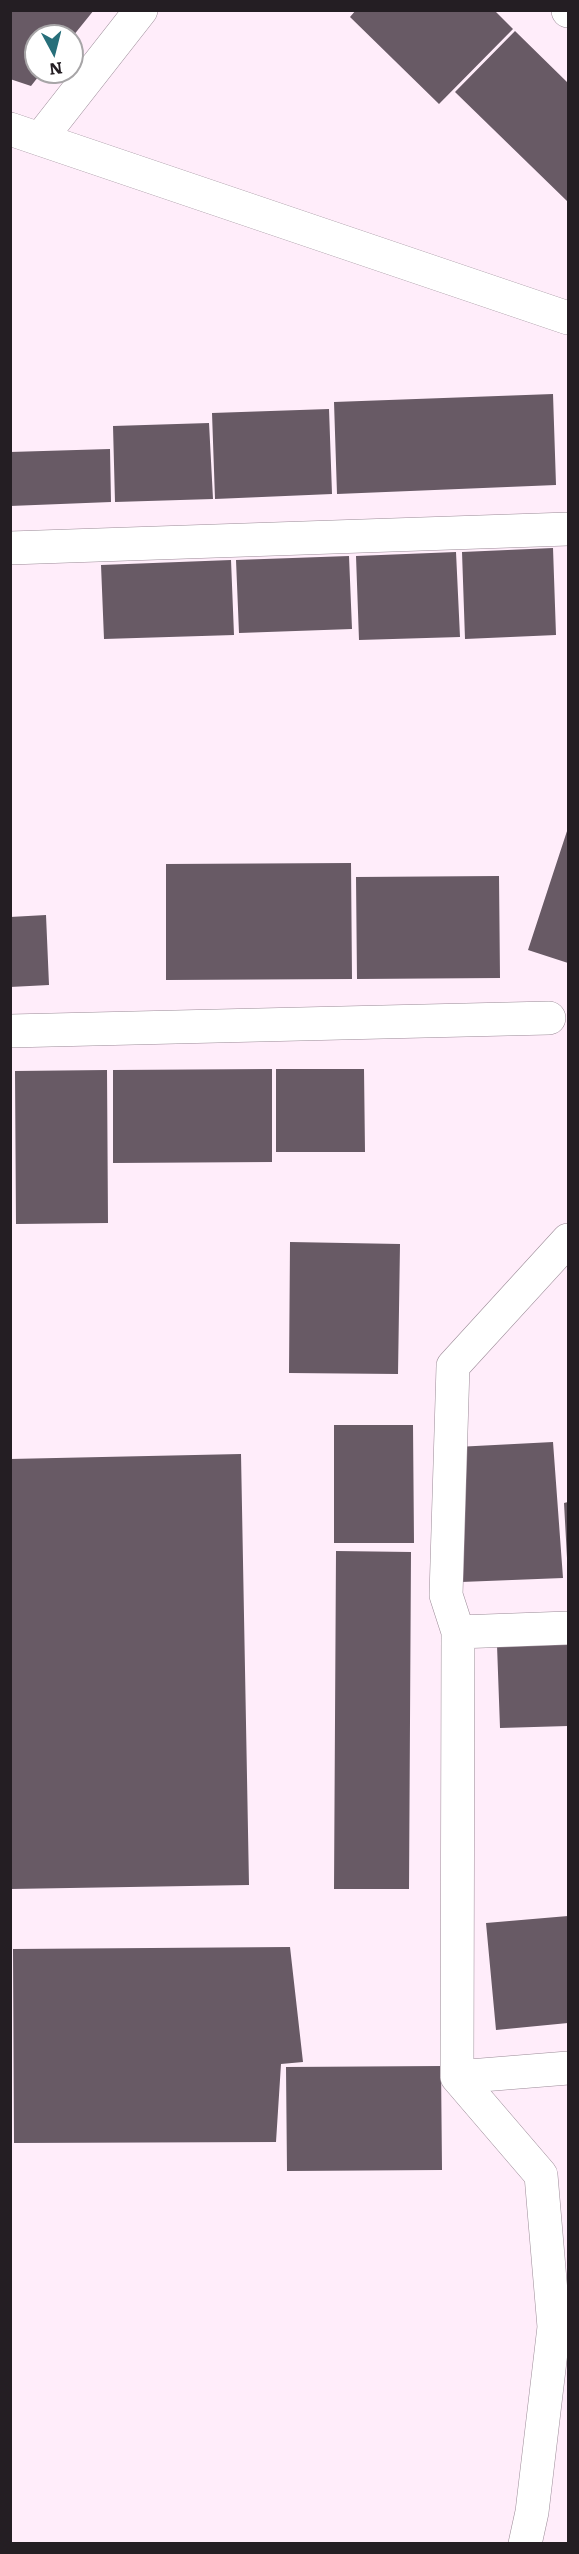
<!DOCTYPE html>
<style>
body{margin:0}
#map{position:relative;width:579px;height:2554px;overflow:hidden;background:#ffedfa;font-family:Literata,serif}
canvas{display:block}
.frame{position:absolute;inset:0;border:12px solid #241e23;pointer-events:none}
.north{position:absolute;left:24px;top:24px;width:60px;height:60px;box-sizing:border-box;background:#fff;border:2px solid #a7a5a7;border-radius:50%;rotate:173deg;font-size:16px;font-weight:700;line-height:24px;text-align:center;color:#241e23}
.north::after{content:'';display:block;margin:auto;width:21px;height:27px;background:#276f7a;clip-path:polygon(50% 0,100% 100%,50% 72%,0 100%)}
</style>
<div id="map">
<canvas width="579" height="2554"></canvas>
<div class="frame"></div>
<div class="north">N</div>
</div>
<script>
const context = document.querySelector('canvas').getContext('2d');
context.lineJoin = 'round';
function paint(path, color) { context.fillStyle = color; context.fill(path, 'evenodd'); }
const poly = rows => new Path2D(rows.map(r => 'M' + r).join(''));
function strokePath(path, color, width, dash) { context.strokeStyle = color; context.lineWidth = width; context.lineCap = dash ? 'butt' : 'round'; context.setLineDash(dash || []); context.stroke(path); }
const building = poly([
 [10,10,94,10,73,36,36,36,36,72,42,72,31,86,10,79],
 [356,10,494,10,513,29,439,104,350,17],
 [515,31,568,83,568,202,455,92],
 [553,394,556,485,337,494,334,402],
 [329,409,332,494,215,499,212,413],
 [209,423,213,499,115,502,113,426],
 [110,449,111,502,10,506,10,452],
 [553,548,556,635,465,639,462,552],
 [456,552,460,637,359,640,356,556],
 [349,556,352,629,239,633,236,560],
 [231,560,234,635,104,639,101,565],
 [568,828,568,963,528,950],
 [351,863,352,979,166,980,166,864],
 [499,876,500,978,357,979,356,877],
 [46,915,49,985,10,987,10,917],
 [272,1069,272,1162,113,1163,113,1070],
 [276,1069,364,1069,365,1152,276,1152],
 [107,1070,108,1223,16,1224,15,1071],
 [290,1242,400,1244,398,1374,289,1373],
 [334,1425,413,1425,414,1543,334,1543],
 [553,1442,563,1578,461,1582,456,1447],
 [241,1454,249,1885,10,1889,10,1459],
 [568,1502,568,1558,567,1558,564,1503],
 [336,1551,411,1552,409,1889,334,1889],
 [568,1642,568,1726,500,1728,497,1645],
 [568,1916,568,2023,496,2030,486,1923],
 [290,1947,303,2062,281,2064,276,2142,14,2143,13,1949],
 [441,2066,442,2170,287,2171,286,2067]
]);
const minor = poly([
 [568,10,568,11],
 [10,129,568,318],
 [40,139,141,10],
 [10,548,568,529],
 [10,1031,549,1018],
 [458,1632,568,1628],
 [457,2077,568,2068],
 [525,2544,532,2512,554,2327,541,2175,457,2077,458,1632,446,1595,453,1366,568,1240]
]);
paint(building, '#685a65');
strokePath(minor, '#9b8b97', 34);
strokePath(minor, '#fff', 33);
</script>
